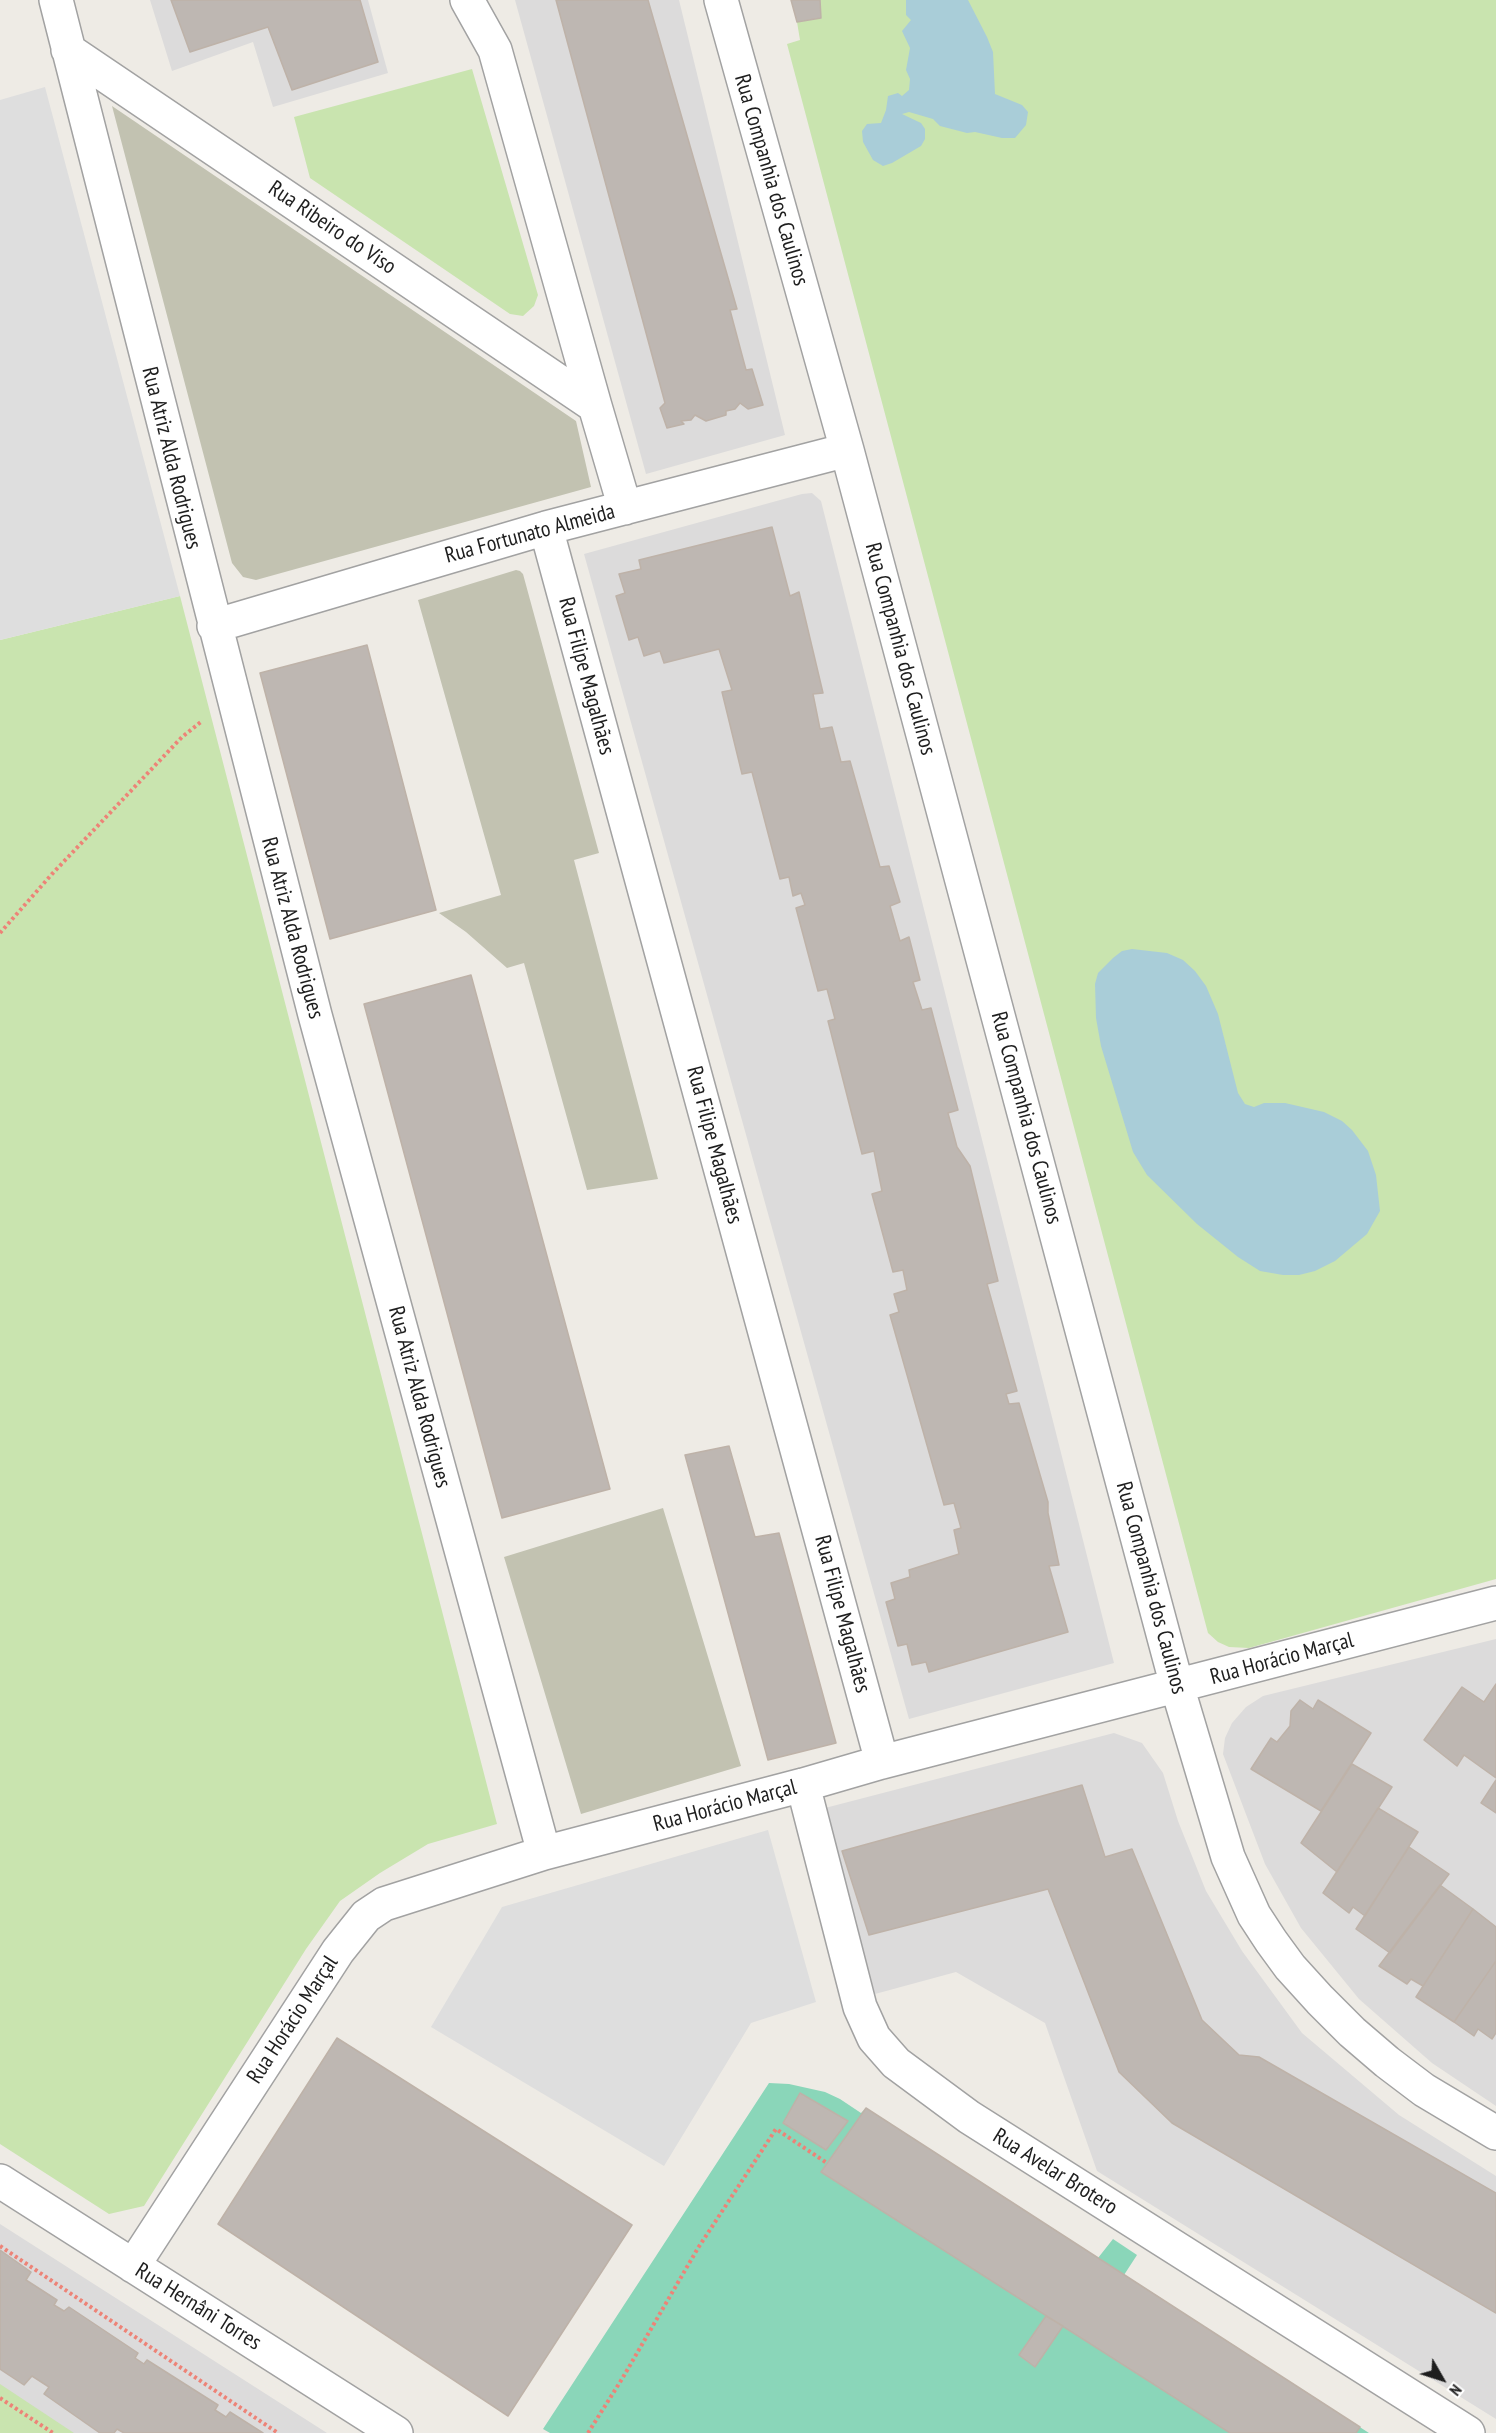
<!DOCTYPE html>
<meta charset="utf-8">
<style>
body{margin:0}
#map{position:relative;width:1496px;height:2433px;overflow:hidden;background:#eeebe5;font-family:"PT Sans Narrow",sans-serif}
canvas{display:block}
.north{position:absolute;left:1412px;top:2349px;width:60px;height:60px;-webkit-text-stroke:4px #fff;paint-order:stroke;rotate:129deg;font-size:16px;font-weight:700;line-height:24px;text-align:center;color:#1e1e1e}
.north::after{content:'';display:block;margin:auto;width:21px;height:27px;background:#1e1e1e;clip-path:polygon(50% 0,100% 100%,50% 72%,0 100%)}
</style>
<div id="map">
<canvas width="1496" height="2433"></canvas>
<div class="north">N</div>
</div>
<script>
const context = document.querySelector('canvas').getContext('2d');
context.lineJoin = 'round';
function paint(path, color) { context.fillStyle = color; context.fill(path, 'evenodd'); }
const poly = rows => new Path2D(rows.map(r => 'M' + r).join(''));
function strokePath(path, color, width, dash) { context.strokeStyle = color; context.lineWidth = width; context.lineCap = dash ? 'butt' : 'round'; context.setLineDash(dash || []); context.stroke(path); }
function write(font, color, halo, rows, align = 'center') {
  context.font = font + ' "PT Sans Narrow",sans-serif'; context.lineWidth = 4.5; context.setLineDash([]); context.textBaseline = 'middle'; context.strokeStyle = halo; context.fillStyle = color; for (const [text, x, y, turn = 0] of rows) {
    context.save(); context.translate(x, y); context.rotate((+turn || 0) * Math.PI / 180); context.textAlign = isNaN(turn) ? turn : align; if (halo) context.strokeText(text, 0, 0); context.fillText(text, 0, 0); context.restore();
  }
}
const residential = poly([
 [150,0,368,0,388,73,273,107,253,42,172,71],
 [515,0,679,0,785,435,646,474],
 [812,493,821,501,1114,1663,909,1719,584,554,802,494],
 [1496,1639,1496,2106,1432,2063,1359,1999,1301,1928,1265,1864,1223,1754,1225,1738,1232,1723,1246,1707,1263,1696],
 [1114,1733,1142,1743,1163,1773,1178,1821,1206,1891,1242,1951,1302,2033,1399,2115,1496,2176,1496,2419,1097,2171,1045,2023,956,1972,875,1994,825,1808],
 [0,2224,327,2433,0,2433]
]);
const construction = poly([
 [112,106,576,421,591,487,256,580,243,577,232,563],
 [516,570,520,571,523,574,599,853,574,860,658,1179,587,1190,524,963,507,968,466,932,439,913,501,895,418,600],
 [663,1508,741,1766,581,1814,504,1557]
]);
const grass = poly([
 [820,0,1496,0,1496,1579,1249,1648,1229,1647,1218,1642,1208,1633,787,44,800,40,797,22,821,18],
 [472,69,538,295,534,306,523,316,510,314,310,178,294,117],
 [180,596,497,1824,428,1844,380,1873,340,1901,306,1949,144,2206,109,2214,0,2144,0,640],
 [0,2384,74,2433,0,2433]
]);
const pitch = poly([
 [769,2083,789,2084,825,2092,840,2099,861,2113,866,2108,1098,2258,1113,2239,1137,2255,1124,2275,1369,2433,550,2433,543,2429]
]);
const parking = poly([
 [45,87,180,596,0,640,0,100],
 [768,1830,816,2002,751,2023,664,2166,431,2027,502,1907]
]);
const water = poly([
 [906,0,968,0,987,37,993,52,995,94,1022,105,1028,112,1026,125,1015,138,1002,138,975,132,967,133,940,126,933,119,909,112,902,114,921,123,925,129,925,139,921,146,892,163,883,166,873,160,863,142,862,131,867,124,881,123,886,110,888,96,898,93,902,96,909,90,910,79,906,70,910,48,902,31,911,20,906,15],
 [1132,949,1167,953,1183,960,1195,971,1206,986,1218,1014,1238,1093,1245,1104,1254,1107,1264,1103,1285,1103,1324,1112,1342,1121,1352,1130,1368,1151,1376,1175,1380,1211,1367,1234,1335,1261,1315,1271,1299,1275,1283,1275,1260,1271,1238,1257,1197,1224,1147,1175,1133,1152,1101,1046,1096,1018,1095,984,1098,973,1113,958,1122,951]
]);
const building = poly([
 [171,0,360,0,378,62,292,90,268,27,190,52,171,0],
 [556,0,648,0,737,309,730,310,746,370,752,369,763,405,748,409,740,403,735,409,726,411,726,415,706,421,695,415,691,420,681,421,684,424,667,428,660,408,665,403,556,0],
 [791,0,820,0,821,18,797,22,791,0],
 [772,527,790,596,799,592,823,693,813,694,820,729,832,727,841,762,850,761,880,867,889,866,900,902,890,906,900,941,909,937,920,980,913,982,922,1010,931,1008,958,1110,948,1113,957,1147,970,1166,998,1281,987,1284,1017,1391,1006,1394,1009,1404,1019,1403,1048,1502,1048,1513,1059,1565,1049,1566,1068,1632,929,1672,926,1662,912,1665,907,1644,898,1646,886,1602,895,1599,891,1583,910,1577,909,1570,959,1554,954,1530,961,1528,954,1503,944,1505,890,1315,899,1312,894,1294,907,1290,903,1270,893,1272,872,1194,882,1191,874,1151,862,1154,828,1021,835,1019,827,989,818,991,796,908,805,905,801,893,793,896,789,877,780,879,752,772,742,774,722,692,732,690,719,649,664,663,660,651,644,656,638,637,629,640,616,596,625,593,619,574,641,569,639,560,772,527],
 [367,645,436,910,330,939,260,673,367,645],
 [471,975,610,1489,502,1518,364,1004,471,975],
 [729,1446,755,1537,779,1533,836,1743,768,1760,685,1455,729,1446],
 [1496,1684,1496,1778,1464,1755,1457,1766,1424,1740,1462,1687,1484,1702,1496,1684],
 [1300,1700,1313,1709,1318,1700,1371,1733,1321,1811,1251,1769,1271,1738,1277,1742,1290,1726,1291,1711,1300,1700],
 [1352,1764,1392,1787,1337,1872,1301,1843,1352,1764],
 [1496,1780,1496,1813,1481,1803,1496,1780],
 [1082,1785,1105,1857,1132,1849,1202,2020,1239,2055,1259,2057,1496,2193,1496,2313,1172,2123,1119,2072,1048,1889,869,1935,842,1851,1082,1785],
 [1378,1808,1418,1832,1365,1916,1353,1907,1349,1913,1323,1893,1378,1808],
 [1409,1847,1449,1874,1390,1953,1356,1929,1409,1847],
 [1440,1885,1473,1909,1423,1986,1411,1979,1407,1984,1379,1966,1440,1885],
 [1473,1909,1496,1927,1496,1961,1454,2022,1416,1997,1473,1909],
 [1496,1961,1496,2033,1492,2039,1478,2029,1474,2036,1454,2022,1496,1961],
 [337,2038,632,2225,508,2416,218,2224,337,2038],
 [800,2093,848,2121,826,2150,783,2123,800,2093],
 [866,2108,1123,2274,1360,2427,1356,2433,1230,2433,821,2172,866,2108],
 [0,2250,31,2272,26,2280,57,2300,54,2305,64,2311,69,2307,138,2353,135,2358,144,2364,147,2360,218,2405,215,2410,226,2417,230,2412,263,2433,124,2433,117,2429,114,2433,100,2433,44,2394,49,2387,32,2376,24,2385,0,2369,0,2250],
 [1046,2316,1063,2326,1035,2367,1019,2355,1046,2316]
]);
const path = poly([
 [0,933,52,874,182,737,202,721],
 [0,2246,278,2433],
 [0,2398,53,2433],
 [588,2433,622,2379,698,2248,776,2129,827,2163]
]);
const minor = poly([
 [56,0,315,1015,544,1853],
 [467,0,495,50,595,406],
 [721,0,847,450,1177,1686,1228,1857,1254,1915,1271,1941,1290,1967,1320,2000,1352,2032,1387,2062,1424,2090,1496,2133],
 [68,50,595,406,625,508],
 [546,528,882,1762],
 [214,626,546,528,847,450],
 [803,1785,860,2007,874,2038,896,2063,969,2117,1468,2433],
 [0,2181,396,2433],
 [133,2266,338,1951,366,1916,384,1904,544,1853,803,1785,882,1762,1496,1603]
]);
const streetNames = [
 ["Rua Companhia dos Caulinos",771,180,74],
 ["Rua Ribeiro do Viso",332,228,34],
 ["Rua Atriz Alda Rodrigues",171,458,76],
 ["Rua Fortunato Almeida",530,534,-15],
 ["Rua Companhia dos Caulinos",900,649,75],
 ["Rua Filipe Magalhães",586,676,75],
 ["Rua Atriz Alda Rodrigues",292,928,75],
 ["Rua Companhia dos Caulinos",1026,1118,75],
 ["Rua Filipe Magalhães",714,1145,75],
 ["Rua Atriz Alda Rodrigues",419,1397,75],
 ["Rua Companhia dos Caulinos",1151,1588,75],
 ["Rua Filipe Magalhães",842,1614,75],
 ["Rua Horácio Marçal",1282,1659,-15],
 ["Rua Horácio Marçal",725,1806,-15],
 ["Rua Horácio Marçal",293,2020,-57],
 ["Rua Avelar Brotero",1055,2172,32],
 ["Rua Hernâni Torres",198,2307,32]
];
paint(residential, '#dcdbdb');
paint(construction, '#c2c2b1');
paint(grass, '#c9e4af');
paint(pitch, '#8ad6b9');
paint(parking, '#dedede');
paint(water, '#a9cdd8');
paint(building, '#beb7b2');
strokePath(building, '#beb2a8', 1.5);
strokePath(minor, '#a2a2a2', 36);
strokePath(path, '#ed8377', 4, [3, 3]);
strokePath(minor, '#fff', 33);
write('22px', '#1e1e1e', '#fff', streetNames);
</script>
